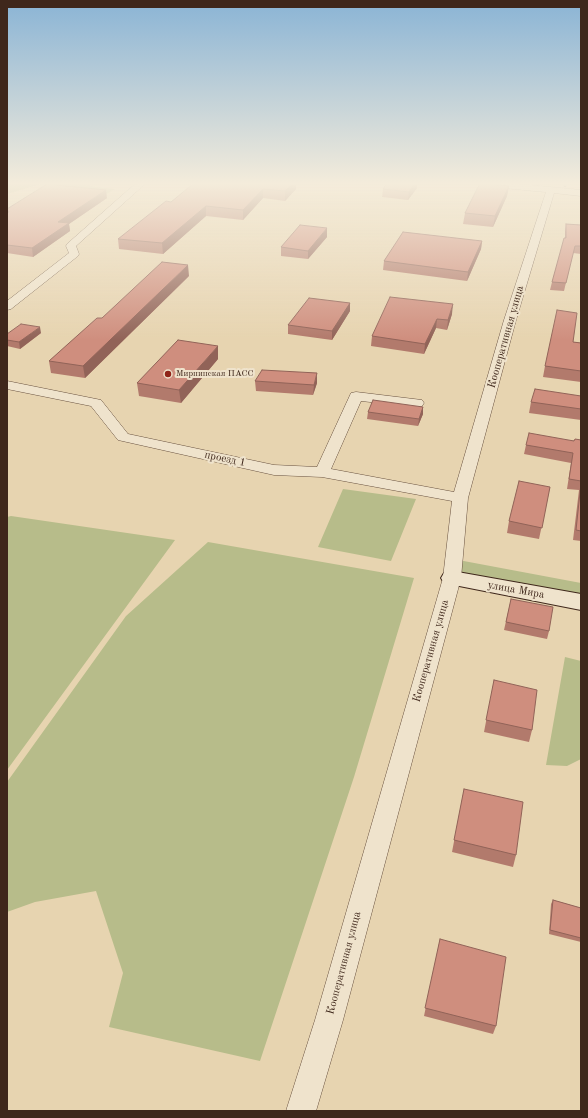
<!DOCTYPE html>
<meta charset="utf-8">
<style>
body{margin:0}
#map{position:relative;width:588px;height:1118px;overflow:hidden;background:#e7d4b0;font-family:"Old Standard TT",serif}
canvas{display:block}
.frame{position:absolute;inset:0;border:8px solid #3f271b;pointer-events:none}
</style>
<div id="map">
<canvas width="588" height="1118"></canvas>
<div class="frame"></div>
</div>
<script>
const context = document.querySelector('canvas').getContext('2d');
context.lineJoin = 'round';
function paint(path, color) { context.fillStyle = color; context.fill(path, 'evenodd'); }
const poly = rows => new Path2D(rows.map(r => 'M' + r).join(''));
function strokePath(path, color, width, dash) { context.strokeStyle = color; context.lineWidth = width; context.lineCap = dash ? 'butt' : 'round'; context.setLineDash(dash || []); context.stroke(path); }
function write(font, color, halo, rows, align = 'center') {
  context.font = font + ' "Old Standard TT",serif'; context.lineWidth = 4; context.setLineDash([]); context.textBaseline = 'middle'; context.strokeStyle = halo; context.fillStyle = color; for (const [text, x, y, turn = 0] of rows) {
    context.save(); context.translate(x, y); context.rotate((+turn || 0) * Math.PI / 180); context.textAlign = isNaN(turn) ? turn : align; if (halo) context.strokeText(text, 0, 0); context.fillText(text, 0, 0); context.restore();
  }
}
const green = poly([
 [7,183,93,183,89,186,115,189,103,196,75,187,41,184,7,194],
 [343,489,416,499,391,561,318,547],
 [11,516,175,540,7,770,7,517],
 [208,542,414,578,354,777,260,1061,109,1027,123,973,96,891,35,902,7,912,7,782,126,616],
 [453,559,581,583,581,596,449,571],
 [565,657,581,661,581,759,567,766,546,765]
]);
const street = poly([
 [136,183,146,183,76,246,79,254,78,256,11,309,7,310,7,301,69,253,66,246,67,244,136,183],
 [477,183,510,183,581,190,581,196,554,193,516,320,468,498,461,578,343,1020,316,1111,286,1111,315,1020,443,578,452,501,322,477,274,475,118,440,91,406,7,389,7,381,101,400,128,434,274,465,317,467,351,393,356,392,422,400,424,403,422,406,417,407,361,401,331,469,454,492,504,320,546,192,481,186,477,183]
]);
const secondary = poly([
 [452,571,581,594,581,610,444,583,441,578,444,573,452,571]
]);
const rail = poly([
 [565,183,565,186]
]);
const wall = poly([
 [194,183,298,183,296,185,296,189,285,201,263,198,243,220,206,216,163,254,119,249,118,239,171,202],
 [387,183,417,183,417,188,408,200,382,197,383,189],
 [509,186,507,196,493,227,463,224,465,213],
 [107,198,69,224,70,231,33,257,7,253,7,209],
 [566,224,581,225,581,254,573,253,564,291,550,290,552,282,565,238,565,231],
 [327,237,308,259,281,256,281,247],
 [482,241,481,249,467,281,383,270,384,261],
 [189,276,85,378,51,373,49,361,102,318],
 [350,303,350,311,332,340,288,334,288,325],
 [452,314,447,330,436,328,424,354,371,346,372,336],
 [41,333,20,349,7,346,7,334],
 [573,342,581,343,581,382,543,377,545,366],
 [218,359,181,403,139,396,137,383],
 [255,381,317,383,313,395,256,391],
 [581,396,581,420,529,413,531,402],
 [423,407,423,414,418,426,367,419,368,412],
 [581,440,581,541,573,540,579,490,567,489,571,463,524,454,526,445],
 [550,487,539,539,507,533,509,521],
 [511,599,549,631,547,639,504,630],
 [494,680,532,730,529,742,484,732],
 [464,789,516,855,513,867,452,852],
 [553,900,581,908,581,942,549,934,551,904],
 [440,939,496,1026,493,1034,424,1016]
]);
const shadedWall = poly([
 [291,183,298,183,296,185,296,189,285,201,285,191],
 [415,183,417,183,417,188,408,200,409,192],
 [509,186,507,196,493,227,495,216],
 [263,189,263,198,243,220,243,210],
 [106,190,107,198,69,224,70,231,33,257,32,248,58,222],
 [206,206,206,216,163,254,162,243],
 [327,228,327,237,308,259,308,251],
 [482,241,481,249,467,281,468,272],
 [188,265,189,276,85,378,83,366],
 [350,303,350,311,332,340,332,331],
 [453,304,452,314,447,330,448,320],
 [437,319,436,328,424,354,425,344],
 [40,327,41,333,20,349,19,342],
 [218,346,218,359,181,403,179,390],
 [317,373,317,383,313,395,314,385],
 [423,407,423,414,418,426,419,419]
]);
const building = poly([
 [194,183,293,183,285,191,263,189,243,210,206,206,162,243,118,239,166,201,171,202,194,183],
 [387,183,415,183,409,192,383,189,387,183],
 [480,183,509,186,495,216,465,213,480,183],
 [47,184,106,190,58,222,69,223,32,248,7,245,7,213,9,212,7,209,47,184],
 [566,224,581,225,581,246,575,246,566,283,552,282,564,238,566,238,566,224],
 [300,225,327,228,308,251,281,247,300,225],
 [403,232,482,241,468,272,384,261,403,232],
 [162,262,188,265,83,366,49,361,97,318,102,318,162,262],
 [390,297,453,304,448,320,437,319,425,344,372,336,390,297],
 [309,298,350,303,332,331,288,325,309,298],
 [557,310,577,313,573,342,581,343,581,371,545,366,557,310],
 [21,324,40,327,19,342,7,340,7,334,21,324],
 [178,340,218,346,179,390,137,383,178,340],
 [262,370,317,373,314,385,255,381,262,370],
 [535,389,581,396,581,409,531,402,535,389],
 [373,400,423,407,419,419,368,412,373,400],
 [529,433,574,441,575,439,581,440,581,481,569,479,573,453,526,445,529,433],
 [519,481,550,487,542,528,509,521,519,481],
 [581,483,581,531,576,530,581,483],
 [511,599,553,607,549,631,506,622,511,599],
 [494,680,537,690,532,730,486,720,494,680],
 [464,789,523,802,516,855,454,840,464,789],
 [553,900,581,908,581,938,550,930,553,900],
 [440,939,506,957,496,1026,425,1008,440,939]
]);
const markers = [
 [168,374,4,"#8f2418"]
];
const farPoinames = [
 ["Мирнинская ПАСС",176,374]
];
const streetNames = [
 ["Кооперативная улица",506,337,-74],
 ["проезд 1",225,459,12],
 ["улица Мира",516,590,10],
 ["Кооперативная улица",431,651,-74],
 ["Кооперативная улица",344,963,-75]
];
paint(green, '#b7bc8a');
strokePath(street, '#695240', 1);
strokePath(secondary, '#3f271b', 2);
paint(street, '#efe3cc');
paint(secondary, '#efe3cc');
strokePath(rail, '#3f271b', 2.5);
strokePath(rail, '#efe3cc', 1.5, [5]);
paint(wall, '#b27a6c');
paint(shadedWall, '#916358');
paint(building, '#cf8e7e');
strokePath(building, '#916358', 1);
const sky = context.createLinearGradient(0, 0, 0, 340);
sky.addColorStop(0, '#8ab4d5');
sky.addColorStop(0.54, '#f4ecdb');
sky.addColorStop(1, '#f4ecdb00');
context.fillStyle = sky;
context.fillRect(0, 0, 588, 340);
for (const [x, y, r, color] of markers) { const dot = new Path2D(); dot.arc(x, y, r, 0, 2 * Math.PI); context.fillStyle = color; context.fill(dot); strokePath(dot, '#efe3cc', 1.5); }
write('9px', '#3f271b', '#efe3cc', farPoinames, 'left');
write('11px', '#3f271b', '#efe3cc', streetNames);
</script>
